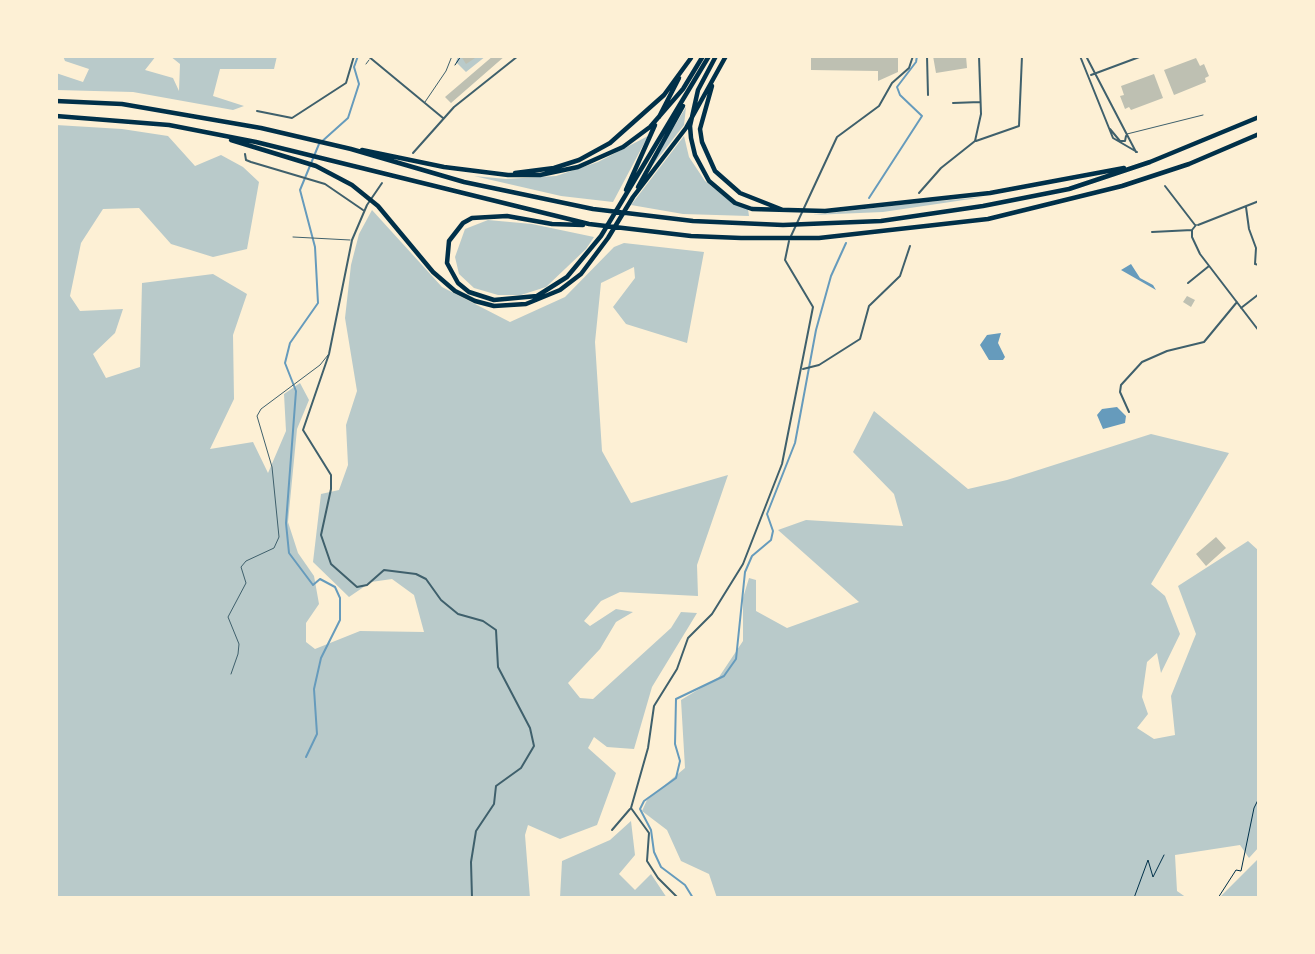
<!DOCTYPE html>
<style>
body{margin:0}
#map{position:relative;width:1315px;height:954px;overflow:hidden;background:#fdf0d5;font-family:"Asap Condensed",sans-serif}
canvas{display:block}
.frame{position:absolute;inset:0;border:58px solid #fdf0d5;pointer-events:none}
</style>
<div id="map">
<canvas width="1315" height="954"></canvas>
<div class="frame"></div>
</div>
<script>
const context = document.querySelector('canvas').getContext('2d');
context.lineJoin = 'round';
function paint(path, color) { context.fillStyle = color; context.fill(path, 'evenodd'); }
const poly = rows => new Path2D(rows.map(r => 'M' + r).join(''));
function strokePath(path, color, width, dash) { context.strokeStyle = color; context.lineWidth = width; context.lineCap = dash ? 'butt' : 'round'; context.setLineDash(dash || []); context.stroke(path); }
const green = poly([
 [63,56,156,56,145,70,173,78,179,91,180,64,170,56,277,56,274,69,220,69,213,96,244,106,233,110,133,92,56,90,56,73,83,82,89,69,65,61],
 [458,56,486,56,466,72,456,62],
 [686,107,684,125,652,166,660,150],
 [56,125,122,129,168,136,195,166,221,155,243,167,259,182,247,249,213,257,171,244,139,208,103,209,81,243,70,296,80,311,123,309,115,333,93,354,106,378,140,367,142,283,213,274,247,294,233,335,234,399,210,449,253,442,268,473,286,431,284,394,300,383,309,400,297,429,288,522,298,553,314,576,319,604,306,623,306,642,315,649,360,631,424,632,414,595,392,579,371,582,349,597,313,562,321,494,339,490,348,465,346,425,357,391,345,318,351,265,359,234,372,210,442,287,510,322,565,297,614,247,624,243,704,252,687,343,626,324,613,307,635,278,634,267,601,283,595,342,602,451,631,503,728,475,697,565,698,596,620,592,601,601,584,621,590,626,616,609,633,612,616,622,600,649,568,683,580,698,593,699,671,628,681,612,697,613,652,687,634,749,607,747,594,737,588,748,616,773,597,825,560,839,528,825,525,835,530,898,56,898],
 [648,136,613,202,561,196,474,176,506,179,556,176,598,162],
 [684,136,689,157,705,181,732,203,748,209,749,216,683,214,631,205],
 [984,197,883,212,812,215,927,202],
 [488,220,532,224,594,237,586,249,546,287,521,295,498,295,474,288,459,274,455,257,465,229],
 [874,411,968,489,1007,480,1151,434,1229,453,1151,584,1165,596,1180,634,1161,673,1157,653,1147,662,1142,697,1148,714,1137,728,1154,739,1175,735,1171,696,1196,634,1178,586,1248,541,1259,551,1259,847,1249,858,1240,845,1175,855,1177,891,1187,898,717,898,709,874,681,861,667,830,642,811,647,800,685,768,681,700,719,677,743,641,743,598,749,578,756,580,756,611,787,628,859,602,778,530,806,520,903,526,894,494,853,452],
 [631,821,635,855,619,874,635,890,651,874,667,898,560,898,562,861,610,840],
 [1259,858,1259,898,1219,898]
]);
const water = poly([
 [1131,264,1140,278,1153,285,1156,290,1121,270],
 [1001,333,998,343,1005,357,1003,360,989,360,980,345,987,335],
 [1117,407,1126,416,1125,423,1103,429,1097,415,1102,409]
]);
const stream = poly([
 [869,198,922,116,900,95,897,87,916,62,917,56],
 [306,757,317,734,314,689,321,658,340,620,340,598,335,587,320,579,313,585,289,553,286,523,296,391,285,363,290,343,318,303,315,247,300,190,319,144,348,118,359,84,354,67,358,56],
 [693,898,685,885,661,867,654,852,651,830,640,809,644,801,676,778,680,761,675,744,676,699,724,676,736,659,745,572,752,556,771,540,773,531,767,514,795,443,816,330,831,276,846,243]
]);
const building = poly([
 [461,56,474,56,475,58,466,64],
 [493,56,505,56,451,103,445,97],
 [811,56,898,56,898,72,878,81,878,71,811,70],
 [933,56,966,56,967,68,936,73],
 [1196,58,1200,66,1204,64,1209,76,1205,78,1206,82,1174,95,1164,70],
 [1154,74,1163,98,1131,110,1129,107,1125,109,1120,96,1124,95,1121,86],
 [1187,296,1195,300,1191,307,1183,302],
 [1216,537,1226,548,1206,566,1196,554]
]);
const path = poly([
 [455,65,461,56],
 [1134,898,1148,860,1153,877,1164,855],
 [1218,898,1236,870,1241,871,1254,808,1259,798]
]);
const service = poly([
 [366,64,369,60],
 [425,102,446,71,452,56],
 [1127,134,1203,115],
 [293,237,350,240],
 [231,674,238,654,239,644,228,617,246,583,241,567,246,561,274,548,279,537,272,467,257,416,261,409,320,365,328,355]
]);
const minor = poly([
 [368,56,443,118],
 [927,56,928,95],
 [1080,56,1113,138,1137,152],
 [1086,56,1136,152],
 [1258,56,1259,59],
 [1091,75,1142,56],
 [953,103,980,102],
 [257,111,292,118,346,83,354,56],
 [1110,129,1120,141,1125,141,1126,136],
 [976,141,1019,126,1022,56],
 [413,153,454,107,518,56],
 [245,154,246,160,251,162,325,184,363,210],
 [382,183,367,205,352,240,329,354,303,430,331,475,331,489,321,535,331,564,357,587,367,585,384,570,416,574,426,579,441,600,458,614,483,621,496,630,498,667,530,728,534,746,521,768,496,786,494,804,476,831,471,862,472,898],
 [1165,186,1195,225],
 [919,193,941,168,975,141,981,114,979,56],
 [1246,207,1249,229,1256,248,1255,264,1259,265],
 [1196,225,1192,230,1192,237,1200,254,1259,331],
 [1198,225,1259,201],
 [1152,232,1192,230],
 [791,236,837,137,879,106,892,83,909,68,913,56],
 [1188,283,1209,266],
 [1241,308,1259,294],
 [803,369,819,365,860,339,869,306,900,276,910,246],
 [1129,412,1120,392,1121,385,1142,362,1167,351,1204,342,1237,302],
 [612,830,630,809],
 [678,898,658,878,647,861,649,833,631,808,648,748,654,706,677,669,688,638,712,614,743,564,782,464,813,307,785,260,789,241]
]);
const motorway = poly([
 [716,56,698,90,690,126,691,138,695,155,709,181,735,203,752,209,825,211,990,193,1124,168],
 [712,86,700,129,702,142,715,171,740,193,783,210],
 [56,101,122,104,261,128,351,149,464,182,593,209,693,221,783,225,881,221,983,206,1069,189,1150,162,1259,117],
 [56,116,169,125,256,142,589,224,691,236,741,238,819,238,988,219,1122,186,1189,164,1259,134],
 [659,117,679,78],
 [231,140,316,166,352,185,378,206,433,272,455,291,475,301,494,306,526,304,560,290,581,274,608,238,633,197,686,128,726,56],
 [362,150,444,167,508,175,540,175,578,167,623,147,650,127,683,89,703,56],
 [515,173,554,168,579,160,610,143,664,95,691,58],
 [638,187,683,106],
 [626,190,655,125],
 [583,225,552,224,507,216,472,218,463,223,449,241,447,263,458,283,469,292,494,300,537,296,567,277,601,236,709,56]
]);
paint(green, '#b9caca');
paint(water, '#669bbc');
strokePath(stream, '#669bbc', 2);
paint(building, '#bec0b2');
strokePath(path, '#003049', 1);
strokePath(service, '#3f606c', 1);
strokePath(minor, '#3f606c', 2);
strokePath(motorway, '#003049', 4.5);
</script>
